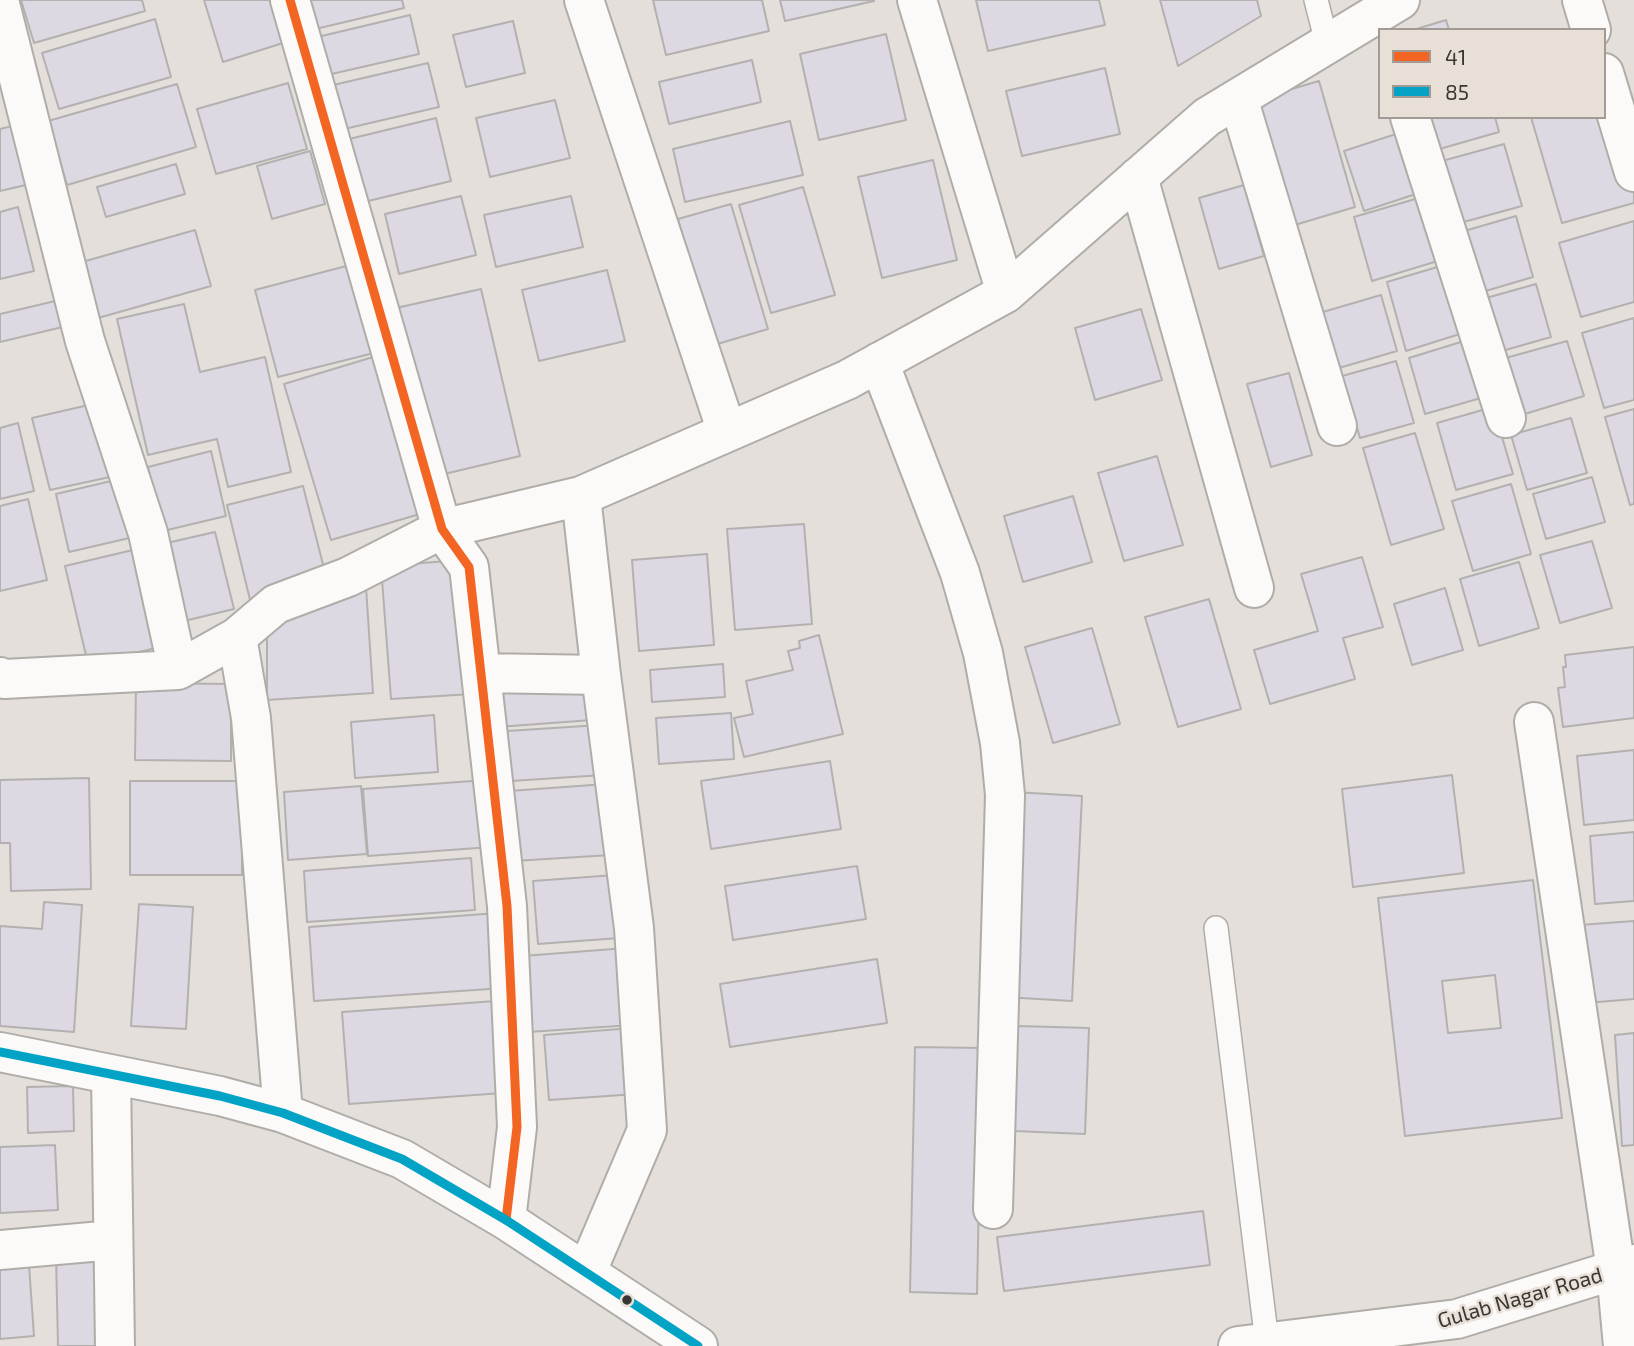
<!DOCTYPE html>
<style>
body{margin:0}
#map{position:relative;width:1634px;height:1346px;overflow:hidden;background:#e4dfda;font-family:"Exo 2",sans-serif}
canvas{display:block}
.legend{position:absolute;left:1378px;top:28px;width:228px;height:91px;box-sizing:border-box;background:#e8dfd6;border:2px solid #a29b95;margin:0;padding:9px 12px;list-style:none;font-size:21px;color:#3a3633}
.legend li{display:flex;align-items:center;gap:14px;height:35px}
.legend b{width:35px;border:2px solid #a29b95}
</style>
<div id="map">
<canvas width="1634" height="1346"></canvas>
<ul class="legend">
<li><b style="height:9px;background:#f26522"></b>41</li>
<li><b style="height:9px;background:#03a3c6"></b>85</li>
</ul>
</div>
<script>
const context = document.querySelector('canvas').getContext('2d');
context.lineJoin = 'round';
function paint(path, color) { context.fillStyle = color; context.fill(path, 'evenodd'); }
const poly = rows => new Path2D(rows.map(r => 'M' + r).join(''));
function strokePath(path, color, width, dash) { context.strokeStyle = color; context.lineWidth = width; context.lineCap = dash ? 'butt' : 'round'; context.setLineDash(dash || []); context.stroke(path); }
function write(font, color, halo, rows, align = 'center') {
  context.font = font + ' "Exo 2",sans-serif'; context.lineWidth = 5; context.setLineDash([]); context.textBaseline = 'middle'; context.strokeStyle = halo; context.fillStyle = color; for (const [text, x, y, turn = 0] of rows) {
    context.save(); context.translate(x, y); context.rotate((+turn || 0) * Math.PI / 180); context.textAlign = isNaN(turn) ? turn : align; if (halo) context.strokeText(text, 0, 0); context.fillText(text, 0, 0); context.restore();
  }
}
const building = poly([
 [21,0,142,0,145,11,34,43,21,0],
 [204,0,274,0,270,1,283,43,223,62,204,0],
 [296,0,402,0,404,8,303,32,296,0],
 [653,0,762,0,769,31,666,55,653,0],
 [780,0,874,0,874,1,785,21,780,0],
 [976,0,1099,0,1105,25,988,51,976,0],
 [1160,0,1257,0,1261,16,1178,66,1160,0],
 [410,15,419,54,314,78,305,40,410,15],
 [155,19,171,77,59,109,42,53,155,19],
 [1446,20,1449,30,1413,30,1446,20],
 [513,21,525,73,466,87,453,35,513,21],
 [886,34,906,120,819,140,800,54,886,34],
 [752,60,761,102,669,124,659,82,752,60],
 [428,63,439,107,340,130,329,86,428,63],
 [1105,68,1120,134,1022,156,1006,91,1105,68],
 [1319,81,1355,207,1288,227,1251,101,1319,81],
 [288,83,307,149,216,174,197,109,288,83],
 [177,84,196,147,67,185,48,121,177,84],
 [555,100,570,158,490,177,476,118,555,100],
 [1426,117,1495,117,1499,132,1436,150,1426,117],
 [1531,117,1604,117,1634,183,1634,203,1562,223,1531,117],
 [436,118,451,181,360,203,345,140,436,118],
 [790,121,803,175,685,202,673,149,790,121],
 [12,126,26,185,0,191,0,129,12,126],
 [1399,133,1419,193,1364,211,1344,151,1399,133],
 [1504,144,1522,206,1460,223,1442,161,1504,144],
 [310,151,325,204,272,219,257,166,310,151],
 [933,160,957,260,882,278,858,177,933,160],
 [176,164,185,194,106,217,97,187,176,164],
 [1244,185,1264,256,1219,269,1199,198,1244,185],
 [803,187,835,295,771,313,739,205,803,187],
 [461,196,476,255,399,274,385,214,461,196],
 [571,196,583,247,496,267,484,215,571,196],
 [1422,197,1441,260,1372,281,1354,217,1422,197],
 [731,204,768,329,714,345,678,219,731,204],
 [18,207,34,271,0,279,0,212,18,207],
 [1516,216,1533,277,1472,295,1454,234,1516,216],
 [1634,221,1634,302,1581,317,1559,243,1634,221],
 [195,230,211,286,84,322,68,266,195,230],
 [350,265,374,353,278,377,255,290,350,265],
 [1444,265,1463,333,1406,351,1387,282,1444,265],
 [607,270,625,341,539,361,522,290,607,270],
 [1536,284,1551,337,1495,353,1479,300,1536,284],
 [481,289,520,456,436,476,396,308,481,289],
 [1381,295,1397,351,1332,370,1316,314,1381,295],
 [68,298,75,324,0,342,0,314,68,298],
 [184,304,200,372,265,357,291,472,228,487,217,439,148,455,117,319,184,304],
 [1141,309,1162,380,1095,400,1075,328,1141,309],
 [1634,318,1634,400,1604,408,1582,333,1634,318],
 [1464,341,1481,398,1425,414,1409,358,1464,341],
 [1567,341,1584,396,1518,416,1502,359,1567,341],
 [373,357,420,514,331,540,284,384,373,357],
 [1396,361,1414,423,1360,438,1342,376,1396,361],
 [1289,373,1312,455,1271,467,1247,384,1289,373],
 [93,404,110,477,50,490,32,418,93,404],
 [1493,407,1513,474,1456,490,1437,423,1493,407],
 [1634,409,1634,504,1630,505,1605,417,1634,409],
 [1571,418,1587,473,1527,490,1511,435,1571,418],
 [18,423,34,491,0,499,0,428,18,423],
 [1415,433,1444,529,1391,545,1363,448,1415,433],
 [211,451,226,516,163,531,148,467,211,451],
 [1157,456,1183,545,1124,561,1098,473,1157,456],
 [1592,477,1605,522,1546,539,1533,494,1592,477],
 [124,478,138,536,69,552,56,494,124,478],
 [1511,484,1531,554,1473,571,1452,501,1511,484],
 [303,486,328,584,251,604,227,505,303,486],
 [1073,496,1092,562,1023,582,1004,516,1073,496],
 [28,499,47,580,0,591,0,506,28,499],
 [804,524,812,624,735,630,727,529,804,524],
 [215,532,234,609,176,623,158,545,215,532],
 [1592,541,1612,608,1560,623,1540,555,1592,541],
 [133,550,156,648,88,664,65,566,133,550],
 [707,554,714,645,639,651,632,560,707,554],
 [1362,557,1383,627,1343,638,1355,679,1270,704,1254,650,1318,631,1301,574,1362,557],
 [462,560,472,694,391,699,381,566,462,560],
 [1519,562,1539,628,1479,646,1460,579,1519,562],
 [366,587,373,693,267,700,267,638,292,605,366,587],
 [1445,588,1463,650,1412,665,1394,604,1445,588],
 [1209,599,1241,709,1178,727,1145,617,1209,599],
 [1092,628,1120,724,1053,743,1025,647,1092,628],
 [819,635,843,734,744,757,734,718,753,714,746,681,793,670,788,651,800,648,799,641,819,635],
 [1634,647,1634,718,1563,727,1558,688,1565,687,1563,667,1566,667,1565,655,1634,647],
 [723,664,725,697,652,702,650,670,723,664],
 [589,682,592,720,498,727,495,689,589,682],
 [136,683,231,684,231,761,135,760,136,683],
 [731,713,734,759,659,764,656,718,731,713],
 [434,715,438,772,355,778,351,722,434,715],
 [600,725,603,775,511,781,507,731,600,725],
 [1634,750,1634,820,1584,825,1577,756,1634,750],
 [830,761,841,829,711,849,701,781,830,761],
 [1452,775,1464,873,1353,887,1342,789,1452,775],
 [89,778,91,889,11,891,10,843,0,843,0,780,89,778],
 [486,780,491,847,368,856,363,789,486,780],
 [130,781,242,781,242,875,130,875,130,781],
 [606,784,611,855,514,861,509,791,606,784],
 [361,786,367,854,288,860,284,792,361,786],
 [1014,792,1082,796,1072,1001,1004,997,1014,792],
 [1634,832,1634,901,1595,904,1590,836,1634,832],
 [471,858,475,910,307,922,304,871,471,858],
 [857,866,866,919,733,940,725,886,857,866],
 [615,875,619,938,538,944,533,881,615,875],
 [1533,880,1562,1118,1405,1136,1378,898,1533,880],
 [1495,975,1501,1028,1448,1033,1442,981,1495,975],
 [44,902,82,905,74,1032,0,1026,0,926,42,929,44,902],
 [139,904,193,907,186,1029,131,1026,139,904],
 [498,913,504,988,314,1001,309,927,498,913],
 [1634,921,1634,999,1586,1003,1580,925,1634,921],
 [626,948,632,1025,529,1032,523,956,626,948],
 [877,959,887,1023,730,1047,720,984,877,959],
 [496,1001,503,1093,349,1104,342,1012,496,1001],
 [1017,1026,1089,1028,1085,1134,1014,1131,1017,1026],
 [632,1028,637,1094,549,1100,544,1035,632,1028],
 [1634,1033,1634,1145,1622,1146,1615,1035,1634,1033],
 [915,1047,982,1048,977,1294,910,1292,915,1047],
 [73,1086,74,1131,28,1133,27,1087,73,1086],
 [55,1145,58,1210,0,1213,0,1147,55,1145],
 [1203,1211,1210,1265,1004,1291,997,1237,1203,1211],
 [56,1256,98,1256,99,1346,58,1346,56,1256],
 [29,1265,34,1336,0,1339,0,1267,29,1265]
]);
const lane = poly([
 [1316,0,1327,43],
 [1216,928,1267,1342]
]);
const street = poly([
 [290,0,442,529,469,567,507,906,517,1127,506,1220],
 [584,0,727,432],
 [1582,0,1591,30],
 [0,4,85,341,148,533,178,670],
 [1604,73,1634,172],
 [1238,98,1337,426],
 [1410,117,1506,418],
 [1138,177,1254,588],
 [1006,293,1207,117,1400,0],
 [879,362,960,573,983,653,1000,743,1005,795,993,1209],
 [482,673,601,675,581,496],
 [0,677,4,679,178,670,237,637],
 [1534,722,1616,1270,1623,1346],
 [0,1052,220,1096,283,1113,402,1159,506,1220,698,1346],
 [111,1075,115,1346],
 [283,1113,251,718,237,637,276,604,348,577,442,529,581,496,847,380,1006,293,917,0],
 [0,1250,113,1240],
 [587,1271,647,1130,634,928,601,675],
 [1238,1346,1457,1319,1634,1264]
]);
const bus1 = poly([
 [290,0,442,529,469,567,507,906,517,1127,506,1220]
]);
const bus2 = poly([
 [0,1052,220,1096,283,1113,402,1159,506,1220,698,1346]
]);
const markers = [
 [627,1300,6,"#3a3633"]
];
const streetNames = [
 ["Gulab Nagar Road",1520,1298,-16]
];
paint(building, '#ddd8e2');
strokePath(building, '#b3b1b0', 2);
strokePath(lane, '#b0aca8', 26);
strokePath(street, '#b0aca8', 42);
strokePath(lane, '#fbfaf9', 23);
strokePath(street, '#fbfaf9', 38);
strokePath(bus1, '#f26522', 9);
strokePath(bus2, '#03a3c6', 9);
for (const [x, y, r, color] of markers) { const dot = new Path2D(); dot.arc(x, y, r, 0, 2 * Math.PI); context.fillStyle = color; context.fill(dot); strokePath(dot, '#e8dfd6', 2.5); }
write('21px', '#3a3633', '#e8dfd6', streetNames);
</script>
